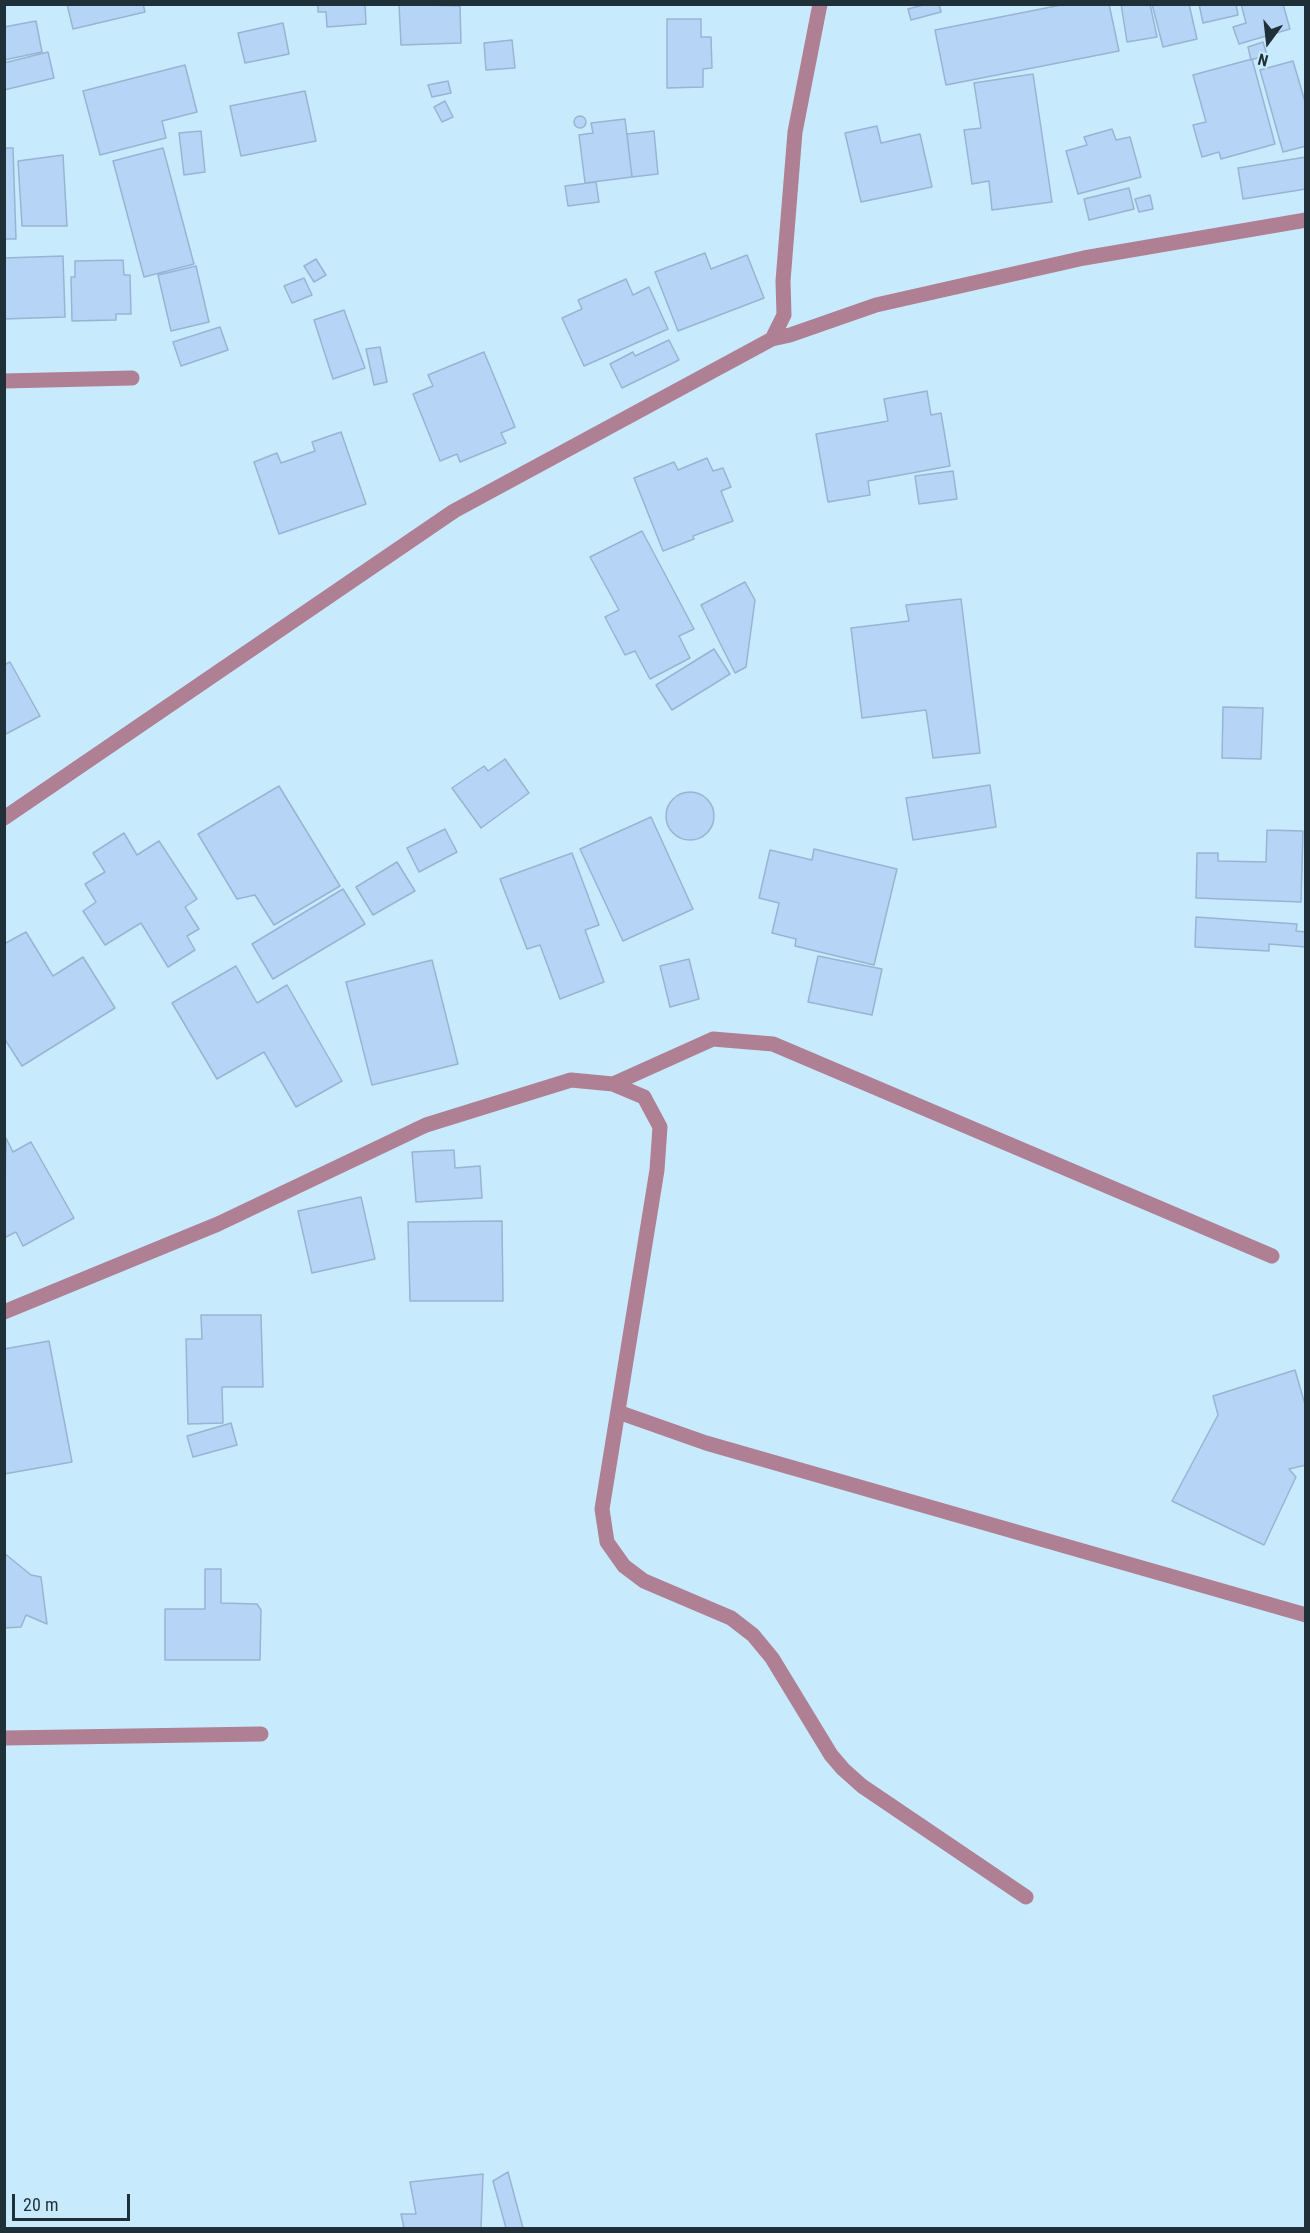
<!DOCTYPE html>
<style>
body{margin:0}
#map{position:relative;width:1310px;height:2233px;overflow:hidden;background:#c8eafd;font-family:"Roboto Condensed",sans-serif}
canvas{display:block}
.frame{position:absolute;inset:0;border:6px solid #1f3038;pointer-events:none}
.north{position:absolute;left:1238px;top:12px;width:60px;height:60px;-webkit-text-stroke:4px #c8eafd;paint-order:stroke;rotate:195deg;font-size:16px;font-weight:700;line-height:24px;text-align:center;color:#1f3038}
.north::after{content:'';display:block;margin:auto;width:21px;height:27px;background:#1f3038;clip-path:polygon(50% 0,100% 100%,50% 72%,0 100%)}
.scale{position:absolute;left:12px;top:2194px;width:118px;height:27px;box-sizing:border-box;border:3px solid #1f3038;border-top:0;padding-left:8px;font-size:18px;line-height:21px;white-space:nowrap;color:#1f3038;-webkit-text-stroke:4px #c8eafd;paint-order:stroke}
</style>
<div id="map">
<canvas width="1310" height="2233"></canvas>
<div class="frame"></div>
<div class="north">N</div>
<div class="scale">20 m</div>
</div>
<script>
const context = document.querySelector('canvas').getContext('2d');
context.lineJoin = 'round';
function paint(path, color) { context.fillStyle = color; context.fill(path, 'evenodd'); }
const poly = rows => new Path2D(rows.map(r => 'M' + r).join(''));
function strokePath(path, color, width, dash) { context.strokeStyle = color; context.lineWidth = width; context.lineCap = dash ? 'butt' : 'round'; context.setLineDash(dash || []); context.stroke(path); }
const building = poly([
 [67,4,143,4,145,12,73,29,67,4],
 [318,4,365,4,366,24,327,27,326,12,318,12,318,4],
 [399,4,460,6,461,43,401,45,399,4],
 [927,4,939,4,941,12,911,20,908,9,927,4],
 [1066,4,1109,4,1119,51,946,85,935,30,1066,4],
 [1121,4,1150,4,1157,37,1127,42,1121,4],
 [1152,4,1189,4,1197,39,1163,47,1152,4],
 [1199,4,1236,4,1238,15,1203,23,1199,4],
 [1241,4,1283,4,1290,29,1239,44,1233,27,1246,23,1241,4],
 [667,19,701,19,701,37,711,37,712,68,703,69,703,87,667,88,667,19],
 [36,21,42,52,4,60,4,27,36,21],
 [283,23,289,54,245,63,238,33,283,23],
 [512,40,515,68,486,70,484,43,512,40],
 [1263,42,1267,55,1251,60,1248,47,1263,42],
 [48,52,54,78,4,90,4,63,48,52],
 [1252,59,1275,144,1221,159,1219,152,1202,157,1193,125,1206,122,1193,75,1252,59],
 [1293,61,1306,105,1306,146,1283,152,1260,70,1293,61],
 [185,65,197,112,162,121,166,138,100,155,83,91,185,65],
 [1033,74,1052,202,992,210,989,181,972,184,964,130,981,128,974,83,1033,74],
 [448,81,451,93,432,97,428,85,448,81],
 [305,91,316,141,241,156,230,106,305,91],
 [445,101,453,117,442,122,434,107,445,101],
 '574 122a6 6 0 1 1 12 0a6 6 0 1 1-12 0Z',
 [625,119,632,177,585,183,579,135,593,133,591,123,625,119],
 [877,126,881,143,920,134,932,187,861,202,845,133,877,126],
 [1112,129,1116,140,1130,137,1141,177,1078,194,1066,151,1087,145,1084,137,1112,129],
 [201,131,205,172,184,175,179,133,201,131],
 [654,131,658,174,632,177,627,134,654,131],
 [4,148,13,148,16,239,4,239,4,148],
 [163,148,194,264,144,277,113,161,163,148],
 [63,155,67,226,22,226,18,161,63,155],
 [1306,157,1306,189,1243,199,1238,168,1306,157],
 [596,182,599,202,568,206,565,186,596,182],
 [1129,188,1134,209,1089,220,1084,199,1129,188],
 [1150,195,1153,209,1139,212,1135,199,1150,195],
 [705,253,711,269,747,255,764,298,678,331,655,272,705,253],
 [63,256,65,317,4,319,4,258,63,256],
 [316,259,326,275,314,282,304,266,316,259],
 [123,260,124,275,130,275,131,314,116,314,116,320,72,321,71,277,75,277,75,261,123,260],
 [196,266,209,322,171,331,158,275,196,266],
 [304,278,312,295,292,303,284,286,304,278],
 [626,279,633,295,649,287,668,329,584,366,562,318,582,309,578,300,626,279],
 [344,310,365,368,333,379,314,320,344,310],
 [220,327,228,350,181,366,173,342,220,327],
 [669,340,679,360,622,388,610,364,633,352,635,356,669,340],
 [380,347,387,382,374,385,366,349,380,347],
 [484,352,515,427,501,433,506,443,460,462,457,454,440,461,413,394,433,386,428,375,484,352],
 [927,391,931,415,941,413,950,466,868,481,870,495,828,502,816,434,888,421,884,399,927,391],
 [341,432,366,504,279,534,254,462,277,453,281,463,315,451,312,442,341,432],
 [707,458,713,471,723,468,731,487,721,491,733,521,693,536,694,539,663,551,634,478,674,462,678,470,707,458],
 [953,471,957,499,919,504,915,476,953,471],
 [642,531,694,629,679,636,690,658,650,679,635,651,625,655,605,617,619,610,590,557,642,531],
 [745,582,755,600,746,667,735,673,701,605,745,582],
 [961,599,980,753,933,758,926,710,862,718,851,628,909,621,906,605,961,599],
 [714,649,730,674,672,710,656,685,714,649],
 [10,662,40,716,4,735,4,665,10,662],
 [1223,707,1263,708,1261,759,1222,758,1223,707],
 [505,759,529,793,481,828,452,788,484,766,488,771,505,759],
 [990,785,996,827,913,840,906,798,990,785],
 [279,786,340,886,274,925,255,895,237,899,198,834,279,786],
 '666 816a24 24 0 1 1 48 0a24 24 0 1 1-48 0Z',
 [651,817,693,909,623,941,580,849,651,817],
 [445,829,457,852,419,872,407,848,445,829],
 [1267,830,1303,831,1301,902,1196,898,1197,853,1218,853,1218,861,1266,862,1267,830],
 [124,833,137,855,159,841,197,899,185,907,199,929,187,936,195,950,168,967,141,923,105,945,83,911,96,902,85,884,105,872,93,853,124,833],
 [814,849,897,869,874,965,795,946,796,939,772,933,779,903,759,898,770,850,812,860,814,849],
 [572,853,599,925,585,930,604,982,560,999,540,945,527,949,500,879,572,853],
 [397,862,415,891,373,915,356,887,397,862],
 [343,889,365,924,273,979,252,944,343,889],
 [1196,917,1297,924,1296,931,1306,932,1306,947,1269,944,1269,951,1195,947,1196,917],
 [26,932,53,976,83,957,115,1008,22,1066,4,1038,4,944,26,932],
 [818,956,882,969,872,1015,808,1002,818,956],
 [689,959,699,999,670,1007,660,966,689,959],
 [432,960,458,1064,372,1085,346,982,432,960],
 [236,966,257,1003,287,985,342,1081,296,1107,264,1052,217,1079,172,1003,236,966],
 [6,1138,13,1152,31,1142,74,1218,23,1246,16,1232,4,1238,6,1138],
 [454,1150,455,1168,480,1166,482,1198,416,1202,412,1152,454,1150],
 [361,1197,375,1259,312,1273,298,1211,361,1197],
 [502,1221,503,1301,410,1301,408,1222,502,1221],
 [201,1315,261,1315,263,1387,222,1387,223,1423,188,1424,186,1339,202,1339,201,1315],
 [49,1341,72,1462,4,1474,4,1349,49,1341],
 [1295,1370,1306,1408,1306,1465,1289,1469,1296,1477,1264,1545,1172,1501,1218,1415,1213,1396,1295,1370],
 [231,1423,237,1445,193,1457,187,1436,231,1423],
 [4,1553,31,1575,41,1577,47,1624,26,1615,21,1627,4,1628,4,1553],
 [205,1569,221,1569,221,1603,257,1604,261,1610,260,1660,165,1660,165,1609,205,1609,205,1569],
 [508,2172,523,2228,506,2228,493,2181,508,2172],
 [483,2174,481,2228,404,2228,401,2214,416,2214,410,2182,483,2174]
]);
const minor = poly([
 [772,339,784,315,783,281,795,132,820,4],
 [4,381,132,378],
 [4,818,454,511,772,339,790,335,876,305,1084,258,1306,220],
 [613,1084,713,1039,773,1044,1272,1256],
 [4,1312,218,1224,426,1125,571,1080,613,1084,644,1097,660,1127,657,1170,602,1509,607,1542,624,1566,644,1581,731,1618,753,1635,772,1658,831,1755,843,1769,862,1786,1026,1897],
 [618,1412,706,1443,1306,1615],
 [4,1738,261,1734]
]);
paint(building, '#b6d4f6');
strokePath(building, '#98b4d3', 1.5);
strokePath(minor, '#af7f94', 15);
</script>
